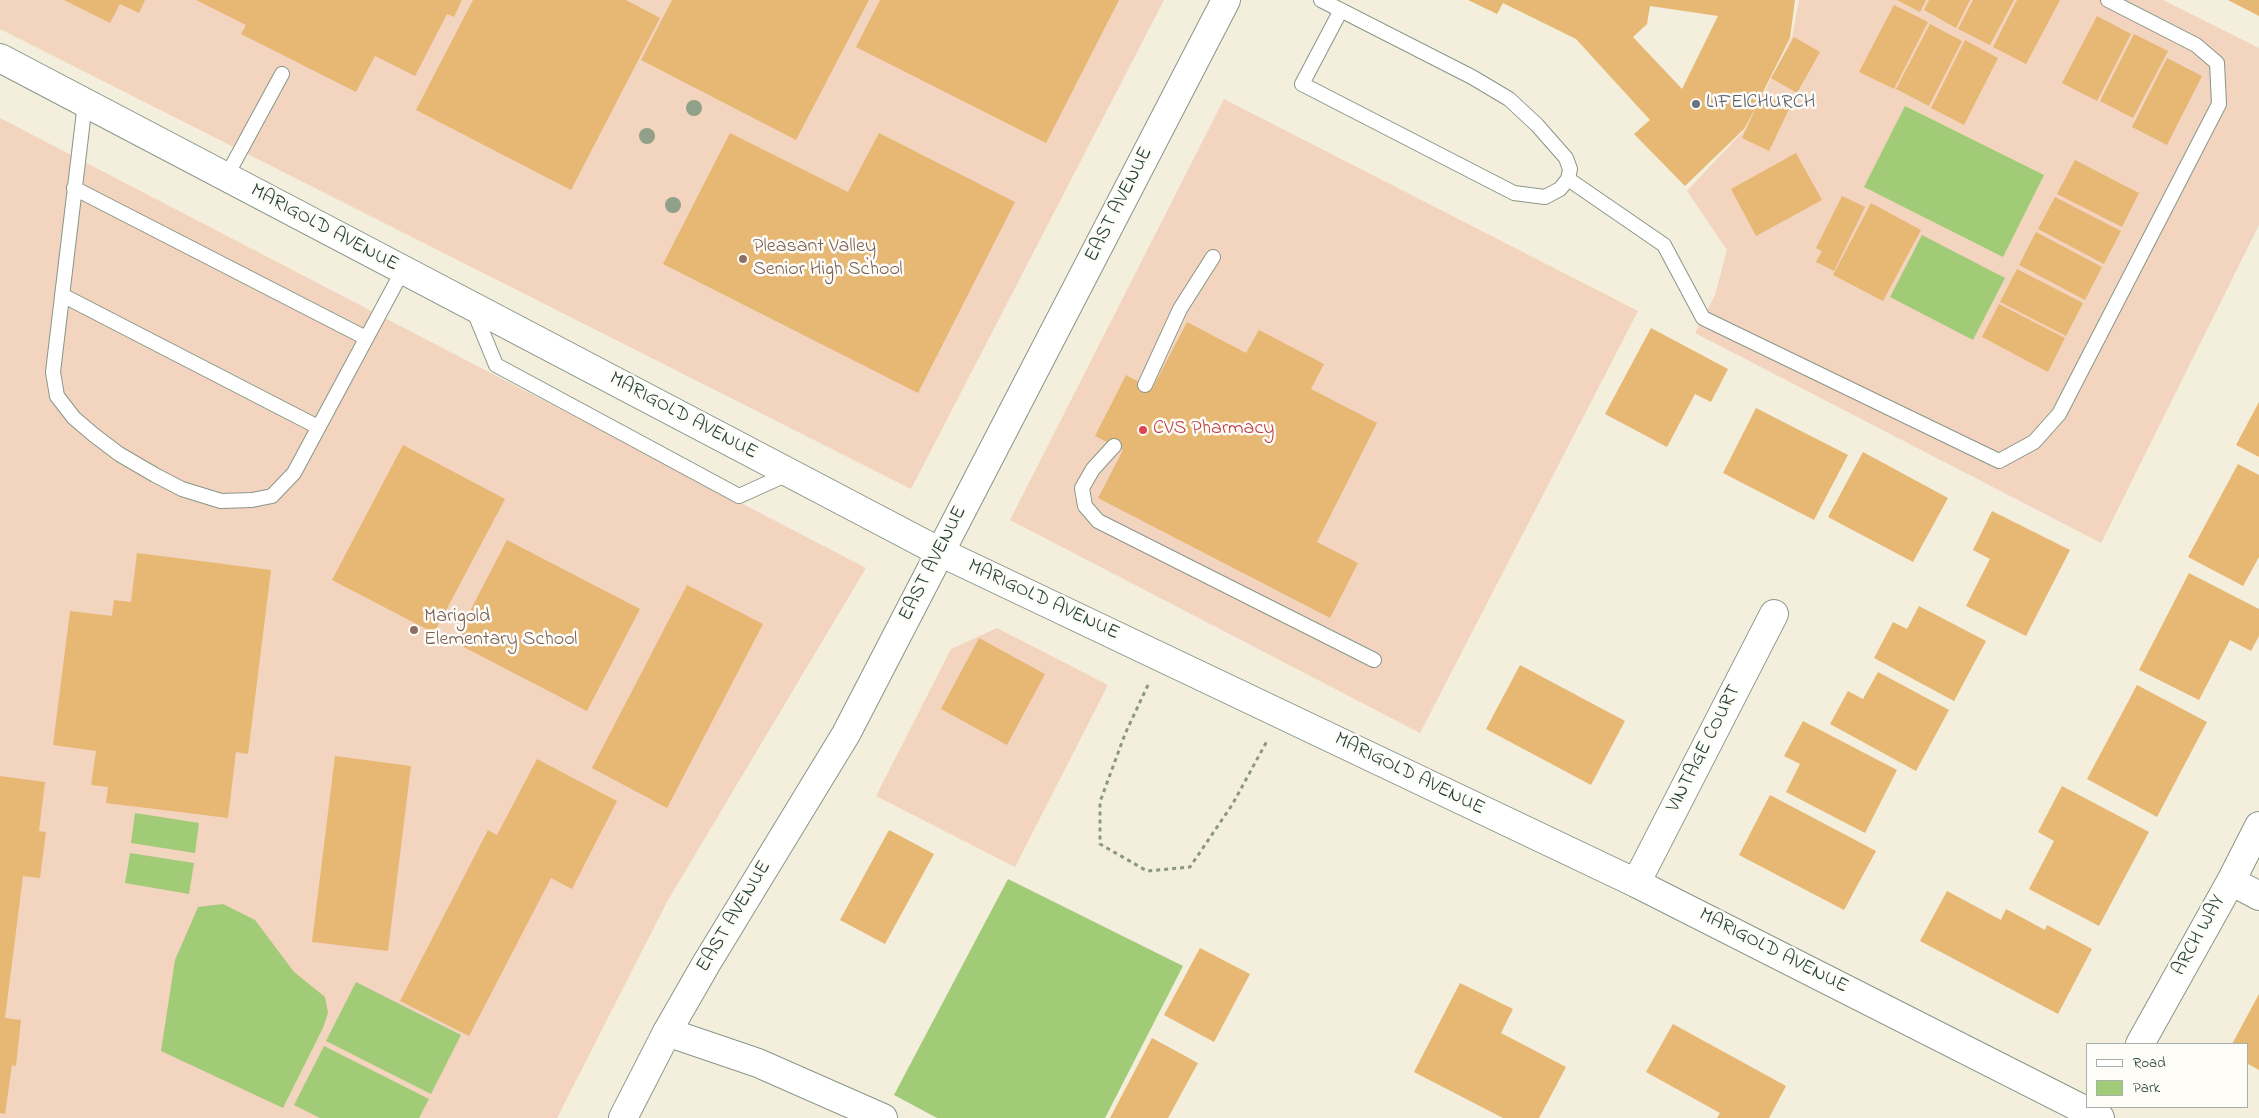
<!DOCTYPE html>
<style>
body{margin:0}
#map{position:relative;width:2259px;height:1118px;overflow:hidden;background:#f3efdc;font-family:"Indie Flower",sans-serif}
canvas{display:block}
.legend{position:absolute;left:2086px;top:1043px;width:162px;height:65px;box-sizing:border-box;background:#fdfcf7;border:1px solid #a4b0a9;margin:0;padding:6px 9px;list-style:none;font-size:15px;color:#1f3d34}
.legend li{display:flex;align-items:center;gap:10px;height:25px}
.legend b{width:25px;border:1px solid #a4b0a9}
</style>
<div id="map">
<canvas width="2259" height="1118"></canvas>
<ul class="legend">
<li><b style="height:6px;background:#fff"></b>Road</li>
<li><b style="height:14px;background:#a1cb77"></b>Park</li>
</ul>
</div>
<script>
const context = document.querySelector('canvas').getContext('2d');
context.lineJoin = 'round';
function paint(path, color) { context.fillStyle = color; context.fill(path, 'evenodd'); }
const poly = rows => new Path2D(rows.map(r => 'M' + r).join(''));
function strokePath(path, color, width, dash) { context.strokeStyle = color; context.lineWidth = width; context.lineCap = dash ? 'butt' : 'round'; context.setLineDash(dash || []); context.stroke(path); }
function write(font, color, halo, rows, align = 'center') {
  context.font = font + ' "Indie Flower",sans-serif'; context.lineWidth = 5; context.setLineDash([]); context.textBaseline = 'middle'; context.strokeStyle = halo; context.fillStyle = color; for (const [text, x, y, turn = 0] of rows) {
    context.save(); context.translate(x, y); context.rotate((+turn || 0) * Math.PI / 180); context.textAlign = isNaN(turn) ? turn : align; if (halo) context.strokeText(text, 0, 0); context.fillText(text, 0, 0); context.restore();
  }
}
const built = poly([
 [0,0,1164,0,911,489,0,29],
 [1799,0,2163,0,2259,48,2259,225,2101,543,1695,333,1715,295,1727,250,1687,191,1746,128,1792,37],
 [1224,99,1638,311,1420,733,1010,520],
 [0,118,866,568,668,900,557,1118,0,1118],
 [997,628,1108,685,1015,867,876,796,951,649]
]);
const green = poly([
 [1905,106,2044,175,2003,257,1864,187],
 [1922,235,2005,278,1973,340,1890,297],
 [135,813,199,823,195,853,131,843],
 [130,853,194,863,189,894,125,883],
 [1008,879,1183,966,1105,1118,937,1118,894,1095],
 [223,904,255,920,294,972,325,997,328,1013,323,1028,283,1108,161,1051,175,960,198,907],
 [356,982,461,1035,431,1094,326,1041],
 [324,1046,429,1099,419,1118,320,1118,294,1105]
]);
const building = poly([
 [64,0,145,0,139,13,120,4,110,23],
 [196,0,462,0,454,17,447,14,415,76,375,56,356,92,241,34,246,25],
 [473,0,626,0,660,18,571,190,416,110],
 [672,0,869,0,796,140,641,60],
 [880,0,1119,0,1046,143,856,47],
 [1468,0,1795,0,1790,38,1762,94,1790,107,1769,151,1742,138,1757,105,1745,128,1685,186,1634,134,1650,120,1576,39,1503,3,1497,14],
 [1650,6,1718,16,1682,89,1633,37,1647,24],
 [1897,0,1926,0,1920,12],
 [1929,0,1970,0,1956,28,1924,10],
 [1973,0,2014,0,1990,45,1958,29],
 [2017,0,2060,0,2026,64,1993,47],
 [2228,0,2259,0,2259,16],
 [1894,5,1928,22,1894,89,1859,72],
 [2097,16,2131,34,2097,101,2062,83],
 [1930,24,1962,41,1929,106,1896,89],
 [2134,34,2168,51,2133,118,2100,101],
 [1794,37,1820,52,1797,93,1771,78],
 [1965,40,1998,58,1964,125,1931,108],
 [2167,58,2202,76,2167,145,2132,127],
 [730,133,848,192,879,133,1015,202,918,393,663,264],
 [1796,153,1822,200,1756,236,1731,189],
 [2075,160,2139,193,2122,227,2057,194],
 [1842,196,1865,207,1834,271,1816,262,1822,251,1816,248],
 [2055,197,2121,231,2104,264,2038,229],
 [1871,203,1921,230,1883,301,1833,275],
 [2036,232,2102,267,2085,300,2019,265],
 [2017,269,2083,303,2066,336,2000,302],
 [1999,304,2065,338,2048,372,1982,337],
 [1187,322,1246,353,1259,330,1324,364,1311,389,1377,423,1317,542,1358,563,1330,618,1098,498,1123,450,1095,436,1126,375,1152,389],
 [1651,328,1728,369,1711,402,1695,394,1667,447,1605,414],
 [2259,402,2259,457,2236,445],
 [1756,408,1848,455,1814,520,1723,473],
 [403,445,505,499,434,633,332,580],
 [1863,452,1948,498,1913,562,1828,517],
 [2238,464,2259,475,2259,557,2243,586,2188,557],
 [1992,511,2070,550,2026,636,1966,606,1990,559,1973,550],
 [507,540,640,609,587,711,454,642],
 [137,553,271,570,248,754,236,752,228,818,106,803,108,787,91,785,96,751,53,745,70,611,112,616,114,600,131,602],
 [2189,573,2259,609,2259,636,2251,651,2230,640,2199,700,2139,670],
 [687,585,763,624,667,808,592,768],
 [1919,606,1986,641,1954,701,1874,658,1893,622,1907,629],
 [979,638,1045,674,1007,745,941,709],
 [1520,665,1625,721,1591,785,1486,729],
 [1878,672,1949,710,1916,771,1830,724,1848,691,1863,699],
 [2137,685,2207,722,2157,817,2087,779],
 [1803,721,1897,770,1865,833,1786,792,1800,764,1784,756],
 [335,756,411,766,388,951,312,942],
 [537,759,617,801,572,889,551,878,469,1036,400,1001,488,830,497,835],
 [0,776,45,782,39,831,46,832,40,878,23,876,5,1018,21,1020,16,1066,12,1065,5,1114,0,1113],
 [2062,786,2149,832,2099,926,2029,889,2054,841,2038,832],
 [1770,795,1876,851,1844,910,1739,855],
 [889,830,934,854,885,944,840,920],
 [1947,891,2001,920,2006,909,2045,930,2047,925,2092,949,2058,1014,1920,941],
 [1200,948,1250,974,1214,1042,1164,1015],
 [1460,983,1513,1009,1501,1033,1566,1067,1539,1118,1503,1118,1414,1072],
 [2259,994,2259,1070,2248,1064,2248,1044,2232,1044],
 [1673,1024,1786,1086,1769,1118,1717,1118,1720,1113,1646,1072],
 [1152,1038,1198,1063,1168,1118,1110,1118]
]);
const path = poly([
 [1148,685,1125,734,1100,802,1100,844,1147,871,1190,867,1232,805,1267,741]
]);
const service = poly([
 [1321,0,1472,77,1509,99,1537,125,1566,158,1570,169,1568,179,1560,189,1545,197,1514,193,1302,84,1341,10],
 [85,103,53,372,57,396,74,418,94,435,119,454,155,475,182,489,221,501,252,500,272,496,294,473,403,270],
 [226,177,282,74],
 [1568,179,1664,245,1703,318,1999,461,2034,442,2059,414,2219,104,2217,63,2196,45,2108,0],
 [74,188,366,338],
 [62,295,318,427],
 [473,309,496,365,739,496,790,473],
 [1145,385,1180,309,1213,257],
 [1114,446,1093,469,1082,488,1085,506,1098,521,1374,660]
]);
const minor = poly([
 [2231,881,2259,896],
 [1636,883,1774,614],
 [667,1032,758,1063,883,1118],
 [2140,1044,2231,881,2259,826]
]);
const tertiary = poly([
 [0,58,940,552,1636,883,2100,1118]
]);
const secondary = poly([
 [623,1118,667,1032,706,964,846,734,1226,0]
]);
const trees = [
 [694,108],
 [647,136],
 [673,205]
];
const markers = [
 [1696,104,5,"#6b7280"],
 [743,259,5,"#8d6e63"],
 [1143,430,5,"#e0444e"],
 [414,630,5,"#8d6e63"]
];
const worshipNames = [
 ["LIFE|CHURCH",1706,104]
];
const streetNames = [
 ["EAST AVENUE",1120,205,-63],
 ["MARIGOLD AVENUE",324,229,28],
 ["MARIGOLD AVENUE",683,417,28],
 ["EAST AVENUE",934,564,-63],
 ["MARIGOLD AVENUE",1043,601,25],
 ["VINTAGE COURT",1705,749,-63],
 ["MARIGOLD AVENUE",1409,775,26],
 ["EAST AVENUE",735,917,-59],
 ["ARCH WAY",2200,936,-61],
 ["MARIGOLD AVENUE",1773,952,27]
];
const educationNames = [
 ["Pleasant Valley",753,248],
 ["Senior High School",753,271],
 ["Marigold",424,618],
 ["Elementary School",424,641]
];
const healthNames = [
 ["CVS Pharmacy",1153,430]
];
paint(built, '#f3d4bf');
paint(green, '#a1cb77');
paint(building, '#e7b774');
strokePath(service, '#899688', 16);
strokePath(minor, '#899688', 30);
strokePath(tertiary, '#899688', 30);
strokePath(secondary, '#899688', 30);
strokePath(path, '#899688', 3, [4, 4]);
strokePath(service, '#fff', 14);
strokePath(minor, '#fff', 28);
strokePath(tertiary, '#fff', 28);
strokePath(secondary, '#fff', 28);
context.fillStyle = '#91a089';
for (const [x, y] of trees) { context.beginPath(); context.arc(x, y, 8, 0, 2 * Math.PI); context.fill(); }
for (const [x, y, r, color] of markers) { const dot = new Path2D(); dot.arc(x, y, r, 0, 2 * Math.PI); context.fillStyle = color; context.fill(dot); strokePath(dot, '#fdfcf7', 2); }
write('20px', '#5b616d', '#fdfcf7', worshipNames, 'left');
write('20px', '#1f3d34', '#fdfcf7', streetNames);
write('20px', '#785e54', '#fdfcf7', educationNames, 'left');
write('20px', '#be3a42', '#fdfcf7', healthNames, 'left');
</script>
